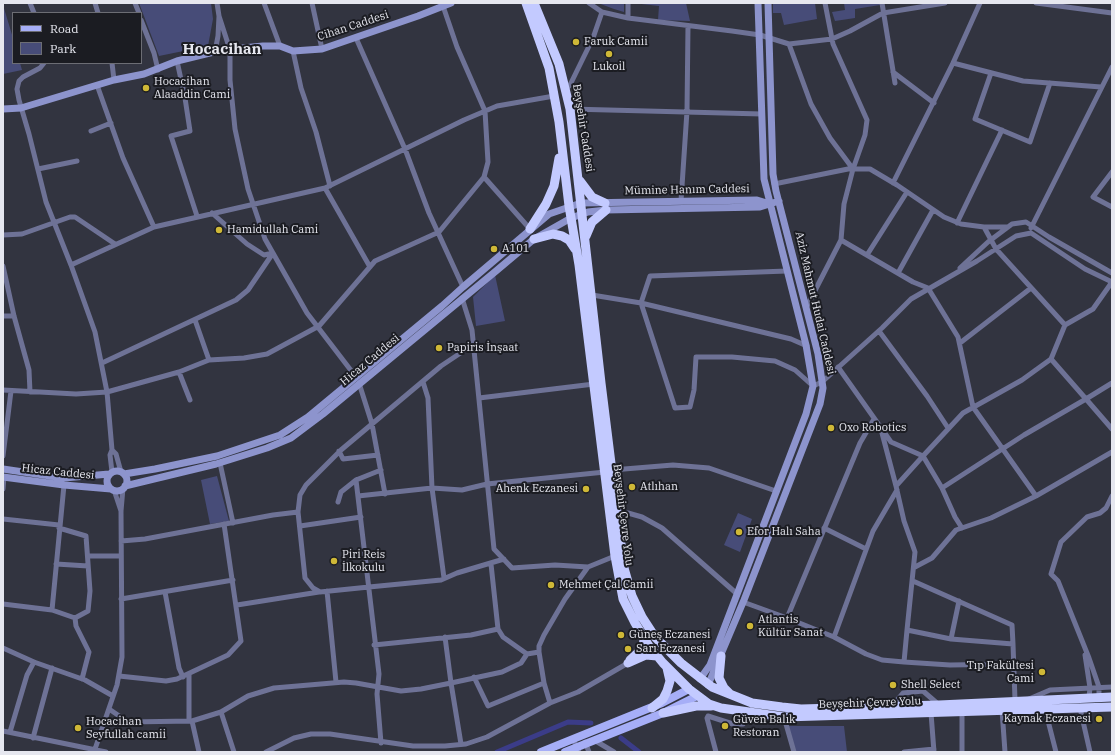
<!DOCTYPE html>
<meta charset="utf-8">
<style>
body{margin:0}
#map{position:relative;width:1115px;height:755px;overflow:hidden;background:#323440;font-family:"IBM Plex Serif",serif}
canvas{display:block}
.frame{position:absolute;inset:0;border:4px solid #e6e7ef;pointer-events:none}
.legend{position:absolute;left:12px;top:12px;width:130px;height:52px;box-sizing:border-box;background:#1b1c22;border:1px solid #6c6d74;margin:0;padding:5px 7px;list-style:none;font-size:12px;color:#e6e7ef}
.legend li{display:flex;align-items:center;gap:8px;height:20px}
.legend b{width:20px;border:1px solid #6c6d74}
</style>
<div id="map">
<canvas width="1115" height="755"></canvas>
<div class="frame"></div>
<ul class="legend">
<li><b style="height:5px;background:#a6aef7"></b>Road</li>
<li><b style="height:11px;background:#474c78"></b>Park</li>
</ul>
</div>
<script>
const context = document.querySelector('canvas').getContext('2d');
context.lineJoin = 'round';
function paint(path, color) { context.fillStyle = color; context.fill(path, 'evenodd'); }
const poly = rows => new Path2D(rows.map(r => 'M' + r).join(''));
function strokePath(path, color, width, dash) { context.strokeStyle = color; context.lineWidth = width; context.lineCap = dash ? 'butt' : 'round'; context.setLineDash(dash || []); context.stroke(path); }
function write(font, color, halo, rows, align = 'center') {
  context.font = font + ' "IBM Plex Serif",serif'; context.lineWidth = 4; context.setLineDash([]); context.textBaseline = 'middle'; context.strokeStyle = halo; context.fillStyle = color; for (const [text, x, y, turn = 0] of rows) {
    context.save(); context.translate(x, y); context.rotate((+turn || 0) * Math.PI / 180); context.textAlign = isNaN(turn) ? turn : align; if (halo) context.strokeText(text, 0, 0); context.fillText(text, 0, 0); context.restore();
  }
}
const green = poly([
 [139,3,211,3,213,19,208,46,159,56],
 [598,3,624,3,624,12,614,9],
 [633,3,686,3,690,21,658,20,659,6],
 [773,3,815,3,817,19,784,25,781,13,773,13],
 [844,3,880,3,880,5,855,9,855,18,835,21,832,12,845,10],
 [3,5,13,38,13,63,20,63,22,70,3,74],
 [495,275,505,321,476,326,473,297],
 [217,476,229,521,210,524,201,480],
 [738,513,752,519,740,552,724,545],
 [788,726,844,726,847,752,795,752]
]);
const canal = poly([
 [621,738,639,752],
 [497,752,568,722,591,723]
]);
const street = poly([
 [30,3,34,13],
 [95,3,98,13],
 [135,3,139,13],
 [217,3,219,16],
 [264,3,280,46],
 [312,3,322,49],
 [589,3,602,12,628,18,732,31,760,35,789,44,832,39,850,31,883,13,945,3],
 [882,3,895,83],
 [980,3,953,63,1023,81,1101,87],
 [1036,3,1112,13],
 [628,18,628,3],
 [141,20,154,53,158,70],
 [356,38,405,149,429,213,463,287],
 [789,44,811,104,830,138,853,169,865,135,867,120,833,44,825,3],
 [293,51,301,88,316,132,330,186],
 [215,52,218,36,219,16,230,50,230,80,235,129,248,189,265,239,307,313,356,377],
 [177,61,185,98,190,131,171,136,197,216],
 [44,63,40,68,23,77,19,81,17,89,19,100,29,134,46,202,71,265,95,332,107,392,112,450],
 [112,63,114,80],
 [893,72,934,103],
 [991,73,975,119,1030,142,1050,83],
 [97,85,123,158,154,227],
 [566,89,570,85,593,38,602,12],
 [570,109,762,114],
 [91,131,111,123],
 [38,169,77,161],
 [853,169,844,204,841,240,913,282,928,288,958,337,973,407,1036,496],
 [1112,172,1093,197,1112,207],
 [484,177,530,229],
 [893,183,953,63],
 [774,184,848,169,870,169,897,185,944,217,961,224,984,227],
 [325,188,370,267],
 [681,201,687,111,688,26],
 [212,213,247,244,264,255,273,253],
 [957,223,1002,130],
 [1008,227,984,227,996,249,1065,325],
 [1031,228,1112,67],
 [3,235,22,234,70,217,75,217,115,244],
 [867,255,907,192],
 [71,265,154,227,325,188,464,120,497,106,554,96],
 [3,266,14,316,29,370,30,392],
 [960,268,988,242,1012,224,1026,222,1049,237,1112,273],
 [787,271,650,276,641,303,675,408,690,407,694,390,696,357,732,357,775,361,795,370,813,386,822,382,882,328,911,299,977,261,1016,236,1031,233,1085,269,1112,282],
 [898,273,933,210],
 [592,295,641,303,791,339,807,346],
 [462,298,472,330,494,549,512,568,555,565,588,567],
 [806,308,841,240],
 [3,316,14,316],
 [195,320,209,360],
 [879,331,927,396,948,428],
 [960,343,1031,288],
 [474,344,441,366,341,450,306,485,300,495,298,512,305,578,313,588,320,592,369,587,441,580,457,573,504,559],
 [1051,359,1065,325,1093,309,1112,282],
 [102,363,236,300,248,290,273,253],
 [838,367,891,442,923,456,942,488,1024,435,1086,399,1051,359,1022,380,963,413,923,456,896,486,904,521,915,552,907,630,951,639,1013,644,1015,700],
 [179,372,190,400],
 [423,382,428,398,432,488,462,490,487,484,605,472],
 [359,383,372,424,385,494],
 [1112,383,1086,399,1112,429],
 [3,390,76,394,107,392,179,372,209,360,244,358,267,354,319,326,375,261,439,232,484,177,488,162,485,111,457,47,443,6],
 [479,398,594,384],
 [874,419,860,443,787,618,834,637,873,531,897,490],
 [882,433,896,486],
 [339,451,343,459,378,455],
 [3,456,11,391],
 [220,463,233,523],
 [381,470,356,480,379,674,377,694,381,743],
 [612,470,673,465,709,468,776,491],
 [112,472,110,455,112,450,116,454,121,472],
 [942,488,955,517,962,528],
 [3,489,4,477],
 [114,490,121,511],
 [358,496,432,488,444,578],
 [338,502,341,492,356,480],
 [618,516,628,513,642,517,662,528,736,593],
 [3,519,59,525],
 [300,526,361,517],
 [59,528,86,536,90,591,88,611,75,618],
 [824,528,866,549],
 [121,541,145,539,273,515,298,512],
 [88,556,121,556],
 [56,564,88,566],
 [491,564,498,629],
 [915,567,932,558,956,530,991,518,1036,496,1112,452],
 [913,581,1012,625,1013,644],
 [327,591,336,682],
 [165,592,179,668,183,677],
 [121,599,233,580],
 [743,602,787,618],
 [3,604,52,610,75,618,76,626,89,652,82,679],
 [237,605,319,592],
 [52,610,64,485],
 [445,637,451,683,502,672,521,663,527,654],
 [834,637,866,654,882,660,904,662,907,630],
 [951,639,959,601],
 [374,645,471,635,498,629,503,637,527,654,539,652,544,683,550,703],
 [3,648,34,662,85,680,113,696],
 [539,652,539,646,544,635,565,599,588,567,615,556],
 [1085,655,1090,688,1089,697],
 [904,662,950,665,1014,664],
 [189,674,189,721],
 [119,676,166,681,177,679,228,655,241,641,224,524],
 [474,677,488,706,544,683],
 [1099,698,1099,687,1089,658,1058,581,1051,574,1061,542,1087,517,1100,513,1106,508,1112,496],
 [1029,699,1050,690,1112,687],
 [892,706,903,693,923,691,938,704],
 [1080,708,1090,752],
 [109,709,128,722,192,721,221,712,248,696,274,688,344,682,356,683,401,691,421,689,451,683,461,744],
 [1045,709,1056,752],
 [1002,710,1005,752],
 [962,711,962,752],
 [221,712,234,752],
 [931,713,934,752],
 [784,717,794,752],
 [192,721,199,752],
 [3,731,106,752],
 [10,732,27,675,34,662],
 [33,738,52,668],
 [573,739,579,752],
 [594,740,614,752],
 [585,742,589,752],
 [94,752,117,685,122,657,121,511,123,488],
 [266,752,294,738,311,734,330,734,413,746,445,746,466,744,487,737,550,703,578,692,628,663],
 [716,752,707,718,708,716,733,724,743,724],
 [904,752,934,749]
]);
const secondary = poly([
 [3,109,21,108,114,80,144,74,177,61,222,50,263,46,280,46,293,51,322,49,418,16,451,3],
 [3,469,64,478,109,474],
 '107 481a10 10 0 1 1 20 0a10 10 0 1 1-20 0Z',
 [124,474,155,469,217,456,280,435,308,417,442,306,463,287,549,214,581,203,757,200,770,204],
 [3,477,64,485,111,489],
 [125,486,216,464,267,448,291,438,323,414,496,271,534,239,571,218,588,212,606,210,760,207,779,201],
 [700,679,710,665,806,414,813,386,806,345,764,179,758,3],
 [708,685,744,600,820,404,823,388,818,354,776,191,773,174,768,3]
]);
const primary = poly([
 [541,752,662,703,689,689],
 [565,752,663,713,697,696]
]);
const highway = poly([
 [526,3,549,68,559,122,569,206,579,265,615,556,623,599,635,623,649,646,663,663,689,689,709,704,721,708,784,717,1112,707],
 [534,3,559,64,570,109,601,383,624,568,632,596,642,617,655,637,681,663,712,687,752,703,782,707,801,709,939,705,1112,697],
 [580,181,592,197,605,203],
 [530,229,546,204,554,186,559,158],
 [586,236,592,222,606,210],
 [534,239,553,234,562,236,569,240,575,249],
 [721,656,719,678,724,688,730,694],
 [630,660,643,648,644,639],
 [628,663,646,655,657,656],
 [652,708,663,699,667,691,670,681,667,668],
 [663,713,696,706,711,706]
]);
const markers = [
 [576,42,4,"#cfb837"],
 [609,54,4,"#cfb837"],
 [146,88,4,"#cfb837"],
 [219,230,4,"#cfb837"],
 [494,249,4,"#cfb837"],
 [439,348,4,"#cfb837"],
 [831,428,4,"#cfb837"],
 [632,487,4,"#cfb837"],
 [586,489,4,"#cfb837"],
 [739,532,4,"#cfb837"],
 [334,561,4,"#cfb837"],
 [551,585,4,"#cfb837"],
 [750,626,4,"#cfb837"],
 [621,635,4,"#cfb837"],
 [628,649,4,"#cfb837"],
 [1042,672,4,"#cfb837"],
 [893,685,4,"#cfb837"],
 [1099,719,4,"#cfb837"],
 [725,726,4,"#cfb837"],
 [78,728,4,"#cfb837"]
];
const streetNames = [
 ["Cihan Caddesi",353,26,-18],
 ["Beyşehir Caddesi",583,128,81],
 ["Mümine Hanım Caddesi",687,190,-1],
 ["Aziz Mahmut Hudai Caddesi",815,303,77],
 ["Hicaz Caddesi",370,360,-40],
 ["Hicaz Caddesi",58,472,6],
 ["Beyşehir Çevre Yolu",623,515,83],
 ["Beyşehir Çevre Yolu",870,703,-2]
];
const poiNames = [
 ["Faruk Camii",584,42],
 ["Lukoil",609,67,"center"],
 ["Hocacihan",154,82],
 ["Alaaddin Cami",154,95],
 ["Hamidullah Cami",227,230],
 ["A101",502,249],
 ["Papiris İnşaat",447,348],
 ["Oxo Robotics",839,428],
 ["Atlıhan",640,487],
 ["Ahenk Eczanesi",578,489,"right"],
 ["Efor Halı Saha",747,532],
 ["Piri Reis",342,555],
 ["İlkokulu",342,568],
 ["Mehmet Çal Camii",559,585],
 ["Atlantis",758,620],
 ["Kültür Sanat",758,633],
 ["Güneş Eczanesi",629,635],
 ["Sarı Eczanesi",636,649],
 ["Tıp Fakültesi",1034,666,"right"],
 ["Cami",1034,679,"right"],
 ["Shell Select",901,685],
 ["Kaynak Eczanesi",1091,719,"right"],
 ["Güven Balık",733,720],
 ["Restoran",733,733],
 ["Hocacihan",86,722],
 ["Seyfullah camii",86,735]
];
const districtNames = [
 ["Hocacihan",222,50]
];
paint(green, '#474c78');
strokePath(canal, '#3b3c88', 5);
strokePath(street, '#6e7296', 5);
strokePath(secondary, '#8d94cd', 7);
strokePath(primary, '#a6aef7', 8);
strokePath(highway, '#c3caff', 9);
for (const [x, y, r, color] of markers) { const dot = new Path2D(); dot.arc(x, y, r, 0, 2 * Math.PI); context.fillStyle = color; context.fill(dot); strokePath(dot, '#1b1c22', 1.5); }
write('11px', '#e6e7ef', '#1b1c22', streetNames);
write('11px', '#e6e7ef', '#1b1c22', poiNames, 'left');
write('bold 15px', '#e6e7ef', '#1b1c22', districtNames);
</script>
